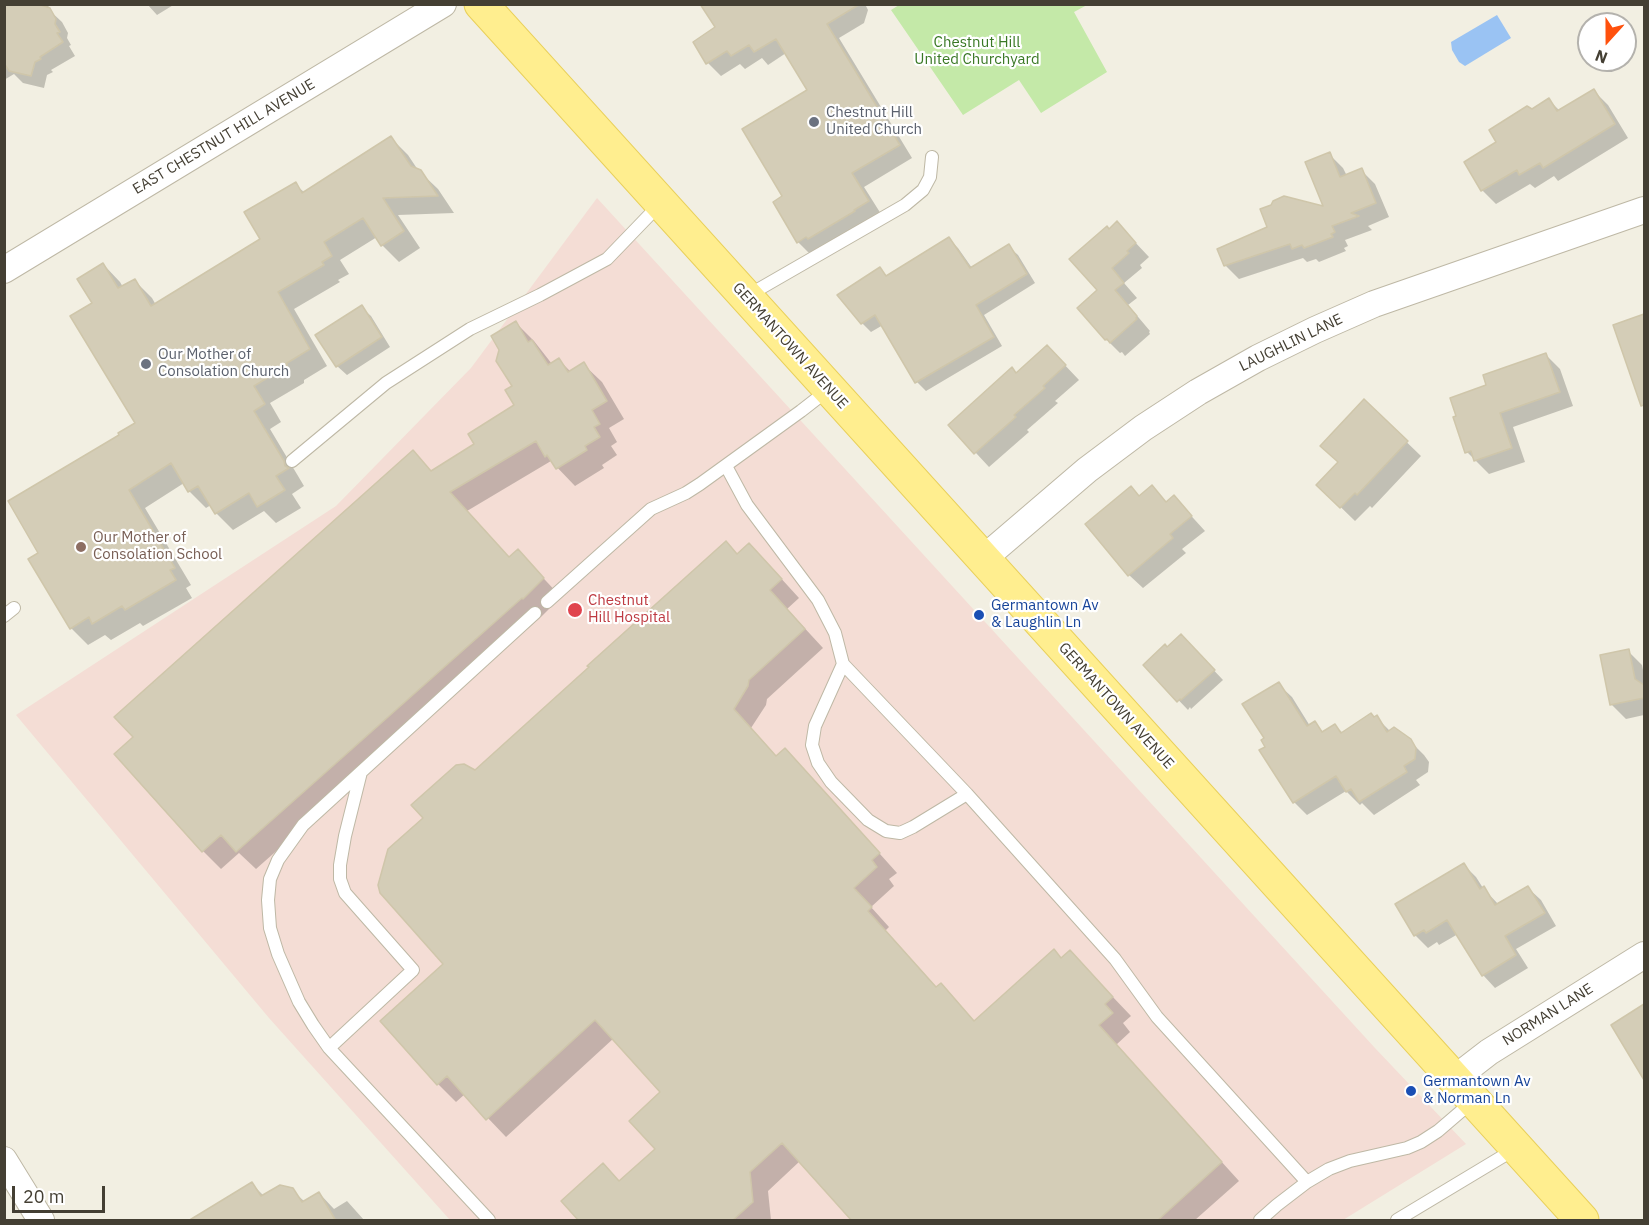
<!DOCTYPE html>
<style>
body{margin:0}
#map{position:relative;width:1649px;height:1225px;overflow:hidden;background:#f2efe2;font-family:"IBM Plex Sans",sans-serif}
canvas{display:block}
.frame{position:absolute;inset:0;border:6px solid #443f33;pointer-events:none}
.north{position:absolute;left:1577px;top:12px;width:60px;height:60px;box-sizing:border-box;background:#fff;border:2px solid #b4b2ad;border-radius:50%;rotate:201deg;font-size:16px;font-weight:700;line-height:24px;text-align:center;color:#443f33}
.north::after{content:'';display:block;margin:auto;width:21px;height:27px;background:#ff510d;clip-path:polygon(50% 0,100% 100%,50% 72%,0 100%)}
.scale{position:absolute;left:12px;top:1186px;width:93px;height:27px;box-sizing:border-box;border:3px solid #443f33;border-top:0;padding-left:8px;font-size:18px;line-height:21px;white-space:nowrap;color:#443f33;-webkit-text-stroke:4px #fff;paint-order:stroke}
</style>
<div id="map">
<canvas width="1649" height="1225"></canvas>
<div class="frame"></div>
<div class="north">N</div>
<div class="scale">20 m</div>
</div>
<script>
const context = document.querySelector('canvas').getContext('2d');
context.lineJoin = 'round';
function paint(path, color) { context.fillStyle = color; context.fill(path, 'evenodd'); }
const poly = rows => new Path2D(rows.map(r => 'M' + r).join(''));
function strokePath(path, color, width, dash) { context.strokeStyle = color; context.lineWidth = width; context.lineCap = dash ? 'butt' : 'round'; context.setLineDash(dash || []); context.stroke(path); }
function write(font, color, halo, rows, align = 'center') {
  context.font = font + ' "IBM Plex Sans",sans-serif'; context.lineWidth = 4.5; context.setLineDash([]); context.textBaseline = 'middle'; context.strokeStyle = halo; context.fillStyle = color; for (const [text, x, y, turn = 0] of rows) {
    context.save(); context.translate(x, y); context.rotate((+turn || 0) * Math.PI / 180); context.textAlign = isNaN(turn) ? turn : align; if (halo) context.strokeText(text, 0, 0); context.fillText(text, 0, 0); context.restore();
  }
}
const medical = poly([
 [597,198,1375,1048,1466,1144,1343,1220,450,1220,269,1018,16,715,336,506,471,368]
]);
const green = poly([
 [899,5,1087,5,1074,12,1107,72,1041,113,1019,80,963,115,891,10]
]);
const water = poly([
 [1497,15,1511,38,1465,66,1459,62,1452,50,1451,42]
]);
const shadow = poly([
 [4,4,49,4,48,9,62,22,68,33,67,38,71,45,69,46,75,56,51,70,53,72,47,75,44,88,23,83,14,74,4,80],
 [147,4,175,4,157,15],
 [710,4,865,4,868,10,864,23,839,38,912,158,864,187,881,214,811,255,798,242,784,197,809,91,786,53,768,65,762,58,745,69,740,64,721,76,708,63,695,42,717,28],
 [1594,91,1608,105,1628,138,1558,181,1554,176,1535,188,1530,184,1496,204,1482,190,1466,163,1498,143,1532,110,1549,100,1560,111],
 [391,138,408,155,418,170,438,189,454,213,398,215,420,248,399,262,382,245,377,237,340,260,349,274,338,280,340,282,294,309,327,366,304,380,304,383,270,403,281,422,270,429,304,486,292,494,301,508,276,523,264,511,233,530,216,513,211,505,206,508,189,491,184,483,145,508,191,585,186,588,192,598,143,626,140,623,111,640,105,635,88,645,71,628,40,553,121,436,137,423,94,304,103,264,120,282,123,287,134,280,152,298,156,305,262,240,295,184,305,193],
 [1329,154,1343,168,1347,176,1361,170,1375,184,1389,217,1368,226,1372,230,1345,240,1348,246,1344,248,1346,251,1319,262,1316,259,1307,262,1303,258,1239,279,1225,265,1325,208],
 [1117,223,1149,257,1140,265,1142,268,1124,283,1137,298,1128,305,1150,331,1149,332,1150,334,1125,356,1122,352,1120,353,1106,339,1099,290,1109,230],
 [949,239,958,248,972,268,1008,246,1018,255,1035,283,984,315,1002,346,926,391,917,382,883,325,871,332,862,323,880,269,887,276],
 [361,307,371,316,390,347,347,375,337,366],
 [1644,316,1644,381,1643,381,1614,326],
 [516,323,534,341,552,364,559,360,571,372,583,364,602,382,624,419,609,428,617,442,611,446,617,455,602,465,604,468,575,486,551,461,467,511,510,559,518,551,561,597,542,616,256,869,239,853,221,869,203,851,135,737,413,452,432,472,476,445,516,406,514,386],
 [1546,355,1560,369,1573,406,1513,427,1525,462,1489,474,1467,452,1488,386],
 [1061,361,1079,380,1055,401,1058,403,1027,430,1029,432,989,467,950,425,1012,369,1017,374],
 [1364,401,1421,456,1372,508,1370,506,1355,521,1318,485,1339,462],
 [1152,487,1167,503,1174,497,1205,531,1182,549,1186,553,1143,588,1129,575,1140,497],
 [738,555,767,563,799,598,787,609,823,648,767,699,766,705,751,728,777,757,803,768,897,873,889,879,894,886,871,907,889,927,885,931,937,988,941,985,975,1022,1070,952,1131,1016,1123,1023,1130,1032,1116,1045,1239,1181,1195,1220,854,1220,800,1161,768,1191,771,1220,581,1220,603,1165,620,1182,657,1149,663,1092,614,1038,506,1137,465,1094,456,1102,438,1084,445,964,475,771],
 [1190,645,1223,680,1191,709,1190,707,1188,710,1145,665,1167,649],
 [1628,651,1642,665,1644,675,1644,715,1626,719,1612,705,1602,656],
 [1278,684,1292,697,1310,726,1315,723,1324,733,1335,726,1343,733,1376,717,1390,731,1410,741,1424,755,1429,762,1428,772,1416,780,1420,785,1374,815,1362,803,1360,805,1346,791,1307,815,1294,802,1267,747,1266,739],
 [1463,864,1476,877,1483,888,1499,905,1528,888,1541,900,1556,926,1516,949,1528,968,1495,988,1483,975,1458,934,1439,945,1437,942,1428,948,1415,935],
 [1644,1006,1644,1077,1613,1025],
 [252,1184,264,1196,292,1190,305,1202,319,1193,334,1209,347,1201,364,1220,215,1220]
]);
const building = poly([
 [4,4,38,4,50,8,56,19,55,24,60,32,57,33,63,42,40,57,41,59,35,62,31,76,9,71,4,63,4,4],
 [700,4,860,4,827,24,900,145,852,173,869,201,854,210,855,211,808,239,806,237,797,243,773,202,782,196,742,129,807,90,776,39,754,52,749,45,731,56,727,51,706,64,693,42,715,27,700,4],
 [1594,89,1615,124,1543,168,1540,163,1519,175,1517,170,1481,191,1464,162,1496,142,1489,130,1527,106,1532,109,1549,98,1557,111,1594,89],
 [391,136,411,166,421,170,438,196,383,198,404,231,381,246,363,218,324,242,332,256,322,262,324,265,278,292,310,349,287,363,287,366,254,386,265,404,254,411,284,461,285,466,289,468,276,476,285,490,257,507,249,493,215,514,198,486,188,492,171,463,129,490,175,568,170,570,176,580,125,610,122,606,92,624,89,617,70,629,28,559,38,553,8,501,119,435,118,433,135,423,70,316,92,303,77,279,103,263,118,288,135,279,151,306,260,239,244,212,296,182,302,193,391,136],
 [1330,152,1340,177,1362,168,1376,203,1351,213,1359,216,1332,226,1335,232,1331,234,1333,237,1304,248,1302,245,1292,249,1290,244,1224,266,1217,249,1267,227,1260,209,1271,205,1273,201,1284,196,1323,206,1305,162,1330,152],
 [1117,221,1136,243,1127,251,1129,253,1112,268,1124,283,1115,290,1137,316,1136,318,1137,319,1110,343,1107,339,1105,340,1077,308,1097,290,1069,259,1107,226,1109,229,1117,221],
 [949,237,970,268,1009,244,1027,274,976,305,994,337,915,383,875,315,861,324,837,295,880,267,886,276,949,237],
 [362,305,382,337,336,367,315,335,362,305],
 [1644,314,1644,405,1641,406,1613,325,1644,314],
 [516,321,528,342,532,340,548,365,559,358,568,372,584,362,607,401,592,410,600,424,594,427,600,437,585,446,587,450,556,469,547,455,545,457,536,441,450,492,509,557,518,549,544,578,523,599,522,598,236,852,221,835,202,852,114,754,133,737,114,717,413,450,431,471,474,444,468,434,514,405,505,390,512,386,496,361,499,350,491,336,516,321],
 [1047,345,1066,365,1043,386,1045,388,1014,415,1016,417,974,454,948,425,1012,367,1016,373,1047,345],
 [1546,353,1560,392,1500,413,1512,448,1474,461,1471,451,1465,453,1453,417,1456,416,1450,398,1486,385,1483,375,1546,353],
 [1364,399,1408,441,1357,495,1355,493,1340,508,1316,485,1338,462,1320,446,1364,399],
 [1152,485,1166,502,1174,495,1192,516,1170,534,1173,538,1128,576,1085,524,1131,486,1139,496,1152,485],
 [726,541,737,554,749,543,782,579,770,590,805,629,749,680,748,686,734,709,776,756,785,748,880,853,872,860,877,867,854,888,872,907,868,911,936,987,941,983,974,1021,1054,949,1061,958,1070,950,1113,997,1105,1004,1113,1013,1099,1025,1222,1162,1157,1221,852,1221,782,1143,750,1172,753,1202,732,1221,579,1221,561,1201,603,1163,619,1181,655,1149,629,1121,660,1092,595,1020,486,1120,447,1076,437,1085,380,1021,443,964,380,893,378,885,388,849,423,818,411,805,456,765,464,764,475,770,589,667,587,666,726,541],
 [1181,634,1215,670,1181,700,1180,699,1177,702,1143,665,1165,644,1167,647,1181,634],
 [1629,649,1635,679,1644,685,1644,698,1610,705,1600,655,1629,649],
 [1279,682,1307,726,1315,721,1322,732,1335,724,1341,733,1371,713,1374,717,1377,715,1387,732,1394,727,1411,739,1416,748,1415,759,1404,766,1407,772,1359,802,1351,789,1346,792,1336,776,1293,803,1259,750,1265,747,1261,740,1264,738,1242,704,1279,682],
 [1464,863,1480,889,1484,886,1495,905,1528,886,1545,913,1505,936,1516,955,1482,976,1447,920,1426,933,1424,930,1414,936,1395,904,1464,863],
 [1644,1004,1644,1080,1611,1025,1644,1004],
 [252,1182,261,1196,280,1185,293,1188,302,1202,319,1192,336,1221,188,1221,252,1182]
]);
const lane = poly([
 [747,296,905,205,923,190,930,177,932,157],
 [292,461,386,383,470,329,540,295,607,259,660,204],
 [726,466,747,505,818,600,835,633,843,664,967,794,1115,959,1157,1017,1307,1182],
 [547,602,651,509,686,493,700,484,801,411,828,390],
 [4,616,14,608],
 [843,664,815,726,812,745,818,763,831,782,868,820,886,831,900,833,913,827,967,794],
 [329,1048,413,970,345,893,340,879,340,865,345,836,361,772],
 [489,1220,329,1048,313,1025,299,1002,278,954,270,928,268,900,270,879,278,860,303,825,535,613],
 [1260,1220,1277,1205,1307,1182,1329,1169,1350,1161,1407,1148,1421,1142,1438,1131,1473,1101],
 [1397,1220,1515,1149]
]);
const street = poly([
 [4,270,443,4],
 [983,559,1087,470,1143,428,1198,392,1258,358,1315,330,1374,304,1644,210],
 [1454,1079,1489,1052,1644,955],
 [4,1160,41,1220]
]);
const primary = poly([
 [481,4,1582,1220]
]);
const markers = [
 [814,122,6,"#6b7280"],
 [146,364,6,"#6b7280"],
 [81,547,6,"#8d6e63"],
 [575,610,8,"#e0444e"],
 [979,615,6,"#1a4fb4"],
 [1411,1091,6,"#1a4fb4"]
];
const parkNames = [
 ["Chestnut Hill",977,43],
 ["United Churchyard",977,60]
];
const worshipNames = [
 ["Chestnut Hill",826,113],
 ["United Church",826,130],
 ["Our Mother of",158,355],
 ["Consolation Church",158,372]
];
const streetNames = [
 ["EAST CHESTNUT HILL AVENUE",224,137,-31],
 ["LAUGHLIN LANE",1291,343,-26],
 ["GERMANTOWN AVENUE",790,346,48],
 ["GERMANTOWN AVENUE",1116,706,48],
 ["NORMAN LANE",1548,1015,-32]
];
const educationNames = [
 ["Our Mother of",93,538],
 ["Consolation School",93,555]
];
const healthNames = [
 ["Chestnut",588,601],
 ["Hill Hospital",588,618]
];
const transitNames = [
 ["Germantown Av",991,606],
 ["& Laughlin Ln",991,623],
 ["Germantown Av",1423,1082],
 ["& Norman Ln",1423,1099]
];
paint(medical, '#f4ddd5');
paint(green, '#c4e9a8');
paint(water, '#9ac3f3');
paint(shadow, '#0003');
paint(building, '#d4cdb7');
strokePath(building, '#cfc6aa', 1.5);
strokePath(lane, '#beb8a5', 14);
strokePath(street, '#beb8a5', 28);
strokePath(primary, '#e9d05a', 35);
strokePath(lane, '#fff', 12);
strokePath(street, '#fff', 26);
strokePath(primary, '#ffee8f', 33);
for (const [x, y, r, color] of markers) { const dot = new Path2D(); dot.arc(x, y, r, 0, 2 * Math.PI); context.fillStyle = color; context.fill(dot); strokePath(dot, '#fff', 2); }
write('15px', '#397824', '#fff', parkNames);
write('15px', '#5b616d', '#fff', worshipNames, 'left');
write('15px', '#443f33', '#fff', streetNames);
write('15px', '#785e54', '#fff', educationNames, 'left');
write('15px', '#be3a42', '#fff', healthNames, 'left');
write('15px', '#164399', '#fff', transitNames, 'left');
</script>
